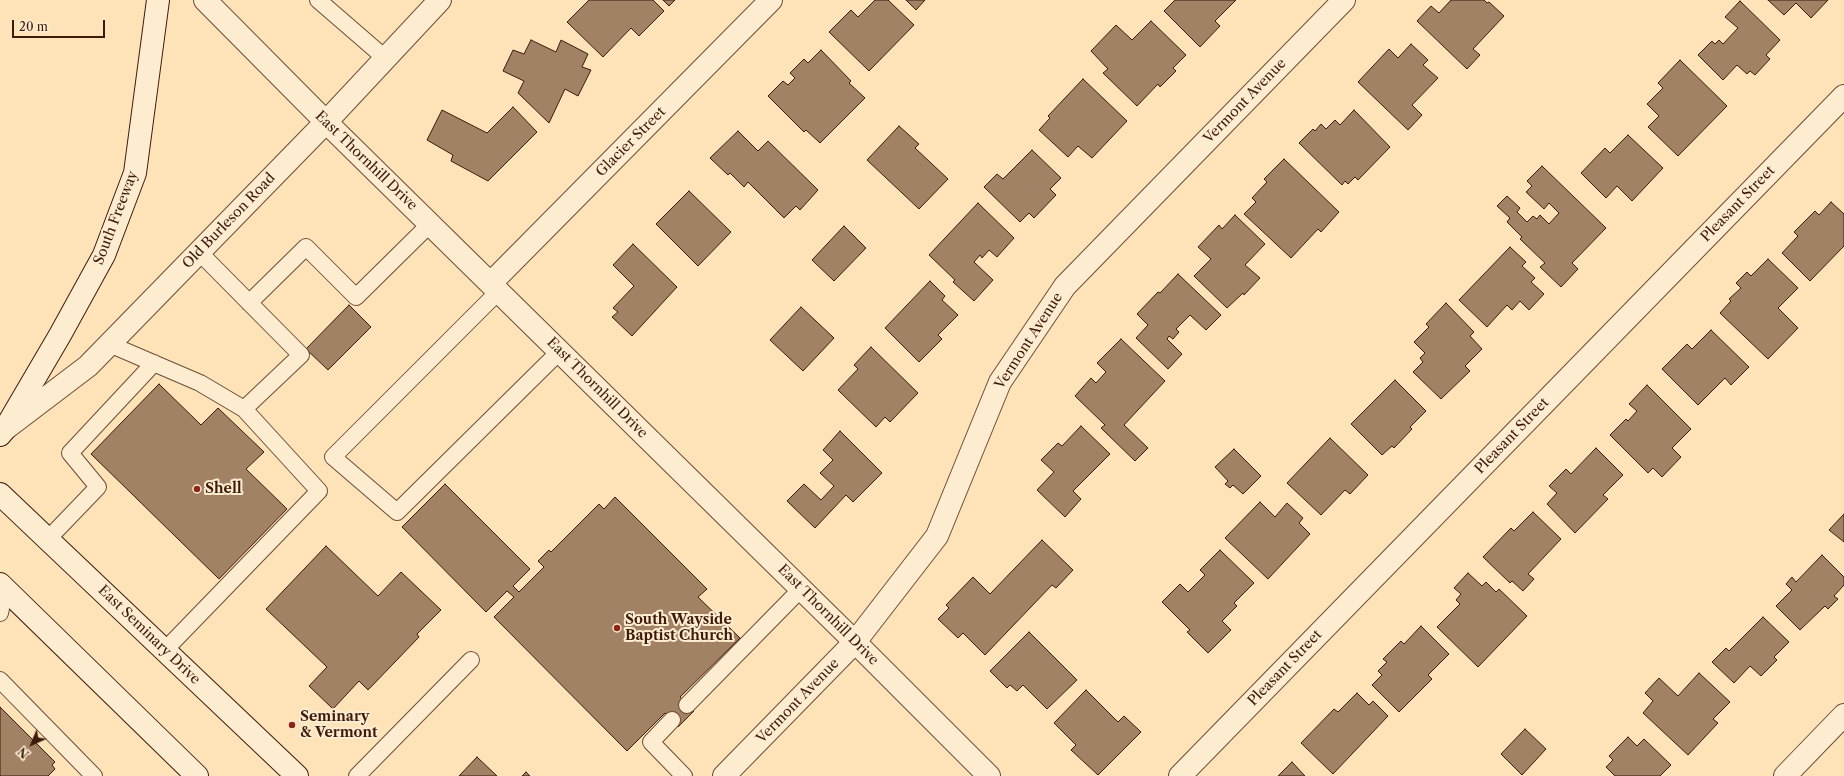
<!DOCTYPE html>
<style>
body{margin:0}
#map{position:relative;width:1844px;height:776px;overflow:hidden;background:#fee2b8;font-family:"Libre Caslon Text",serif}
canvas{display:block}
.north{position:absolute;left:12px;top:724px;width:40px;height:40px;-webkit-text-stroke:3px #feecd1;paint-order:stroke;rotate:224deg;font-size:11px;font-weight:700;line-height:16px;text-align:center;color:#3c1b0a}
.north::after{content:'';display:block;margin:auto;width:14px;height:18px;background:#3c1b0a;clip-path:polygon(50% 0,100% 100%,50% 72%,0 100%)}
.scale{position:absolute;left:12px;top:20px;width:93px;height:18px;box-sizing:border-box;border:2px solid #3c1b0a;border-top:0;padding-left:5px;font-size:12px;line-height:14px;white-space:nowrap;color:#3c1b0a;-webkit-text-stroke:3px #feecd1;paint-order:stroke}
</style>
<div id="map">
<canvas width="1844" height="776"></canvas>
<div class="north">N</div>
<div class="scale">20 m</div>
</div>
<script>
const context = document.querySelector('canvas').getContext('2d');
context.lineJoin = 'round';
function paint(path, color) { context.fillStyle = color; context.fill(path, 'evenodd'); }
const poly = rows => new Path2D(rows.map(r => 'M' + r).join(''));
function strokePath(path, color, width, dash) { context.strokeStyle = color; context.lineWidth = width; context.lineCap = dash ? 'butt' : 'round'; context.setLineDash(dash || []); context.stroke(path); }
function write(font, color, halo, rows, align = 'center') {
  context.font = font + ' "Libre Caslon Text",serif'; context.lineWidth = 4; context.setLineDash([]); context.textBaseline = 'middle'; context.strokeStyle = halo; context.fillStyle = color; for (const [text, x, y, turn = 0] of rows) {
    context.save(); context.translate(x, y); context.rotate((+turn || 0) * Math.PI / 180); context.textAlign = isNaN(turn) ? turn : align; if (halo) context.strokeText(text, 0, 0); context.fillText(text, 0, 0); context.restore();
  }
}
const building = poly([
 [589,0,653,0,664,11,639,36,631,28,603,57,567,22,589,0],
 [663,0,675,0,669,6,663,0],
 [875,0,888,0,914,25,869,71,829,32,851,10,858,17,875,0],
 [906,0,925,0,916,10,906,0],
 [1175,0,1236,0,1215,21,1220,26,1200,47,1164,11,1175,0],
 [1451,0,1484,0,1487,3,1489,2,1504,16,1473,49,1480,55,1467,69,1417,21,1431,6,1439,13,1451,0],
 [1768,0,1828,0,1811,18,1796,3,1784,15,1768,0],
 [1740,1,1780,40,1766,55,1770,59,1755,75,1750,71,1747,74,1737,65,1723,80,1698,55,1712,41,1715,44,1719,40,1723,44,1738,28,1725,17,1740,1],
 [1151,21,1186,55,1173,68,1176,71,1160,87,1158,84,1137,106,1103,73,1108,69,1091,51,1116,25,1132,40,1151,21],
 [531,40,556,52,561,40,588,54,582,67,591,70,578,96,565,89,549,123,518,93,524,81,503,71,513,50,524,54,531,40],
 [1411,44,1428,60,1423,65,1438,78,1412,105,1422,115,1408,130,1358,82,1389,49,1398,58,1411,44],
 [821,50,851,81,849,83,865,98,820,143,806,130,804,132,768,96,783,81,788,85,795,78,790,73,804,59,808,63,821,50],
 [1680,60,1727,106,1678,156,1648,127,1659,116,1647,104,1663,88,1658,83,1680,60],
 [1083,79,1127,121,1092,158,1078,146,1068,157,1039,130,1050,118,1048,116,1083,79],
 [513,107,537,132,488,181,451,161,453,155,427,140,442,110,487,133,513,107],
 [1354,110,1390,147,1358,180,1355,177,1348,184,1345,181,1342,185,1299,143,1313,129,1315,131,1321,124,1326,129,1335,120,1340,125,1354,110],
 [899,126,919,144,915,148,948,179,919,209,867,160,899,126],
 [738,131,758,151,768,141,818,190,800,210,796,206,784,218,748,182,744,187,730,173,728,175,710,158,738,131],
 [1628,135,1663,168,1632,201,1617,186,1606,198,1581,173,1605,148,1610,153,1628,135],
 [1032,150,1061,178,1050,189,1056,195,1034,218,1029,213,1020,222,984,187,997,174,1003,179,1032,150],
 [1284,159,1339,212,1321,232,1318,229,1291,258,1244,214,1256,202,1252,198,1267,182,1264,179,1284,159],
 [1542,166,1606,228,1572,263,1578,269,1561,287,1540,267,1545,263,1520,239,1522,237,1507,222,1510,218,1497,206,1507,196,1520,208,1517,212,1527,222,1533,216,1537,219,1540,215,1549,224,1559,213,1549,203,1544,209,1526,192,1532,186,1527,181,1542,166],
 [689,191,731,232,698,266,656,224,689,191],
 [1831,202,1844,214,1844,246,1810,281,1782,253,1798,236,1794,232,1815,211,1819,215,1831,202],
 [978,203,1014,238,997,257,989,250,982,258,980,255,974,262,993,280,974,301,953,282,955,280,929,255,978,203],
 [1235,215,1265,244,1245,265,1260,278,1244,295,1243,293,1227,308,1194,276,1211,259,1198,247,1219,225,1222,229,1235,215],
 [844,226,866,248,834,281,812,260,844,226],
 [633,244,677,287,632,336,612,317,618,312,613,308,634,286,613,265,633,244],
 [1510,247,1526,262,1522,266,1535,278,1531,282,1544,294,1529,310,1520,301,1512,310,1507,305,1487,327,1459,300,1510,247],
 [1768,259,1798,288,1778,308,1798,328,1768,359,1720,313,1731,301,1729,299,1741,288,1736,283,1747,272,1751,276,1768,259],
 [1178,274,1221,315,1206,330,1190,315,1176,329,1179,332,1173,339,1169,336,1167,339,1182,354,1168,369,1136,338,1148,325,1137,314,1158,292,1160,293,1178,274],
 [930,281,945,296,942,300,958,315,938,335,942,339,919,362,885,328,930,281],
 [1446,303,1474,332,1470,336,1482,349,1465,366,1470,371,1441,399,1413,372,1423,362,1420,358,1425,353,1414,342,1429,327,1426,324,1446,303],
 [349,305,371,327,328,370,306,349,349,305],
 [801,307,834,338,803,371,770,340,801,307],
 [1711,330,1749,367,1731,385,1725,378,1698,405,1662,369,1687,344,1692,349,1711,330],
 [1121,339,1165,381,1124,425,1148,448,1135,461,1101,428,1105,425,1075,396,1091,378,1096,383,1106,372,1097,363,1121,339],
 [871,347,918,393,890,422,885,417,876,427,838,390,858,369,854,365,871,347],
 [1395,380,1426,411,1410,427,1412,429,1394,448,1392,446,1382,455,1351,424,1395,380],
 [159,384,201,425,218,408,264,452,246,469,287,509,219,579,91,454,159,384],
 [1647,385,1691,429,1672,448,1681,457,1662,477,1653,468,1648,473,1610,435,1626,419,1628,421,1637,411,1629,404,1647,385],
 [1081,426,1110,454,1073,491,1081,499,1065,517,1037,490,1054,472,1041,460,1058,443,1062,446,1081,426],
 [840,431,882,473,853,502,846,495,815,528,787,501,804,484,821,500,834,486,820,473,833,460,823,450,840,431],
 [1330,438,1368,475,1350,494,1345,490,1321,515,1287,483,1330,438],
 [1596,448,1623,475,1603,495,1608,499,1575,533,1547,504,1557,493,1549,486,1566,469,1571,474,1596,448],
 [1234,449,1261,476,1243,494,1233,485,1230,488,1225,484,1228,481,1215,467,1234,449],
 [445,484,530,569,513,586,519,592,544,567,538,561,549,550,551,552,599,504,604,509,615,497,707,589,698,597,740,638,680,697,694,711,678,727,665,713,627,751,494,617,514,597,507,591,486,612,402,527,445,484],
 [1260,502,1275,517,1287,503,1303,518,1299,523,1310,534,1268,579,1225,538,1260,502],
 [1533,512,1561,539,1528,574,1534,579,1523,591,1512,581,1510,583,1483,557,1511,528,1514,531,1533,512],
 [1844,514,1844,542,1829,530,1844,514],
 [1042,540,1073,570,1056,588,1052,585,985,655,963,633,958,638,938,619,949,608,946,605,973,577,990,594,1042,540],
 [326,546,378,596,401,572,441,610,417,634,419,637,368,690,359,681,333,709,309,686,327,667,266,609,326,546],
 [1220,550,1254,583,1234,603,1237,606,1222,621,1231,630,1208,653,1187,632,1190,630,1162,602,1180,584,1188,592,1205,575,1200,570,1220,550],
 [1822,555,1844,577,1844,585,1834,596,1838,599,1828,609,1825,606,1800,630,1776,606,1792,590,1786,584,1792,577,1796,582,1822,555],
 [1468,573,1482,586,1486,582,1496,592,1499,589,1527,616,1478,667,1437,627,1460,604,1456,600,1461,594,1454,588,1468,573],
 [1763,617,1789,642,1774,657,1777,660,1761,676,1750,666,1734,683,1712,662,1726,648,1729,651,1763,617],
 [1421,626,1449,654,1428,675,1432,679,1399,712,1372,685,1382,675,1378,671,1387,662,1383,659,1401,641,1404,644,1421,626],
 [1029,632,1077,680,1047,709,1023,685,1017,691,1010,685,1007,688,990,671,1029,632],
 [1699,673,1730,702,1713,719,1718,723,1688,755,1643,713,1653,701,1645,693,1659,678,1678,696,1699,673],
 [1086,690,1118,722,1124,716,1141,732,1098,775,1071,750,1076,745,1054,723,1086,690],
 [1357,693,1369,705,1373,701,1388,716,1333,774,1301,743,1334,709,1338,712,1357,693],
 [0,707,55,762,52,765,55,769,48,776,0,776,0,707],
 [1525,729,1546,749,1522,775,1501,754,1525,729],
 [1628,737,1637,746,1644,739,1671,765,1660,776,1615,776,1606,767,1613,760,1609,756,1628,737],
 [477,757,497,776,459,776,477,757],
 [1292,762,1305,776,1278,776,1292,762],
 [526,772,530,776,522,776,526,772]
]);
const lane = poly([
 [318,0,385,58],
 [499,291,333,457,397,512,560,351],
 [249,303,306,247,356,297,430,224],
 [109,344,200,383,244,409,301,355,199,252],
 [48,539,98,487,70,453,154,363],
 [0,613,5,589],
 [165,650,319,491,244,409],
 [0,680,94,776],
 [687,705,801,589],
 [672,720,651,742,684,776],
 [357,776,471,660]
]);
const street = poly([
 [205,0,326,122,855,642,989,776],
 [491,283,771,0],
 [5,429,88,366,326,122,440,0],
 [724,776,855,642,937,536,1000,382,1065,286,1344,0],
 [1180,776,1844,96],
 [1785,776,1844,715]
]);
const secondary = poly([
 [0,435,5,429,60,335,104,255,135,173,158,0],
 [0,494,297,776],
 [0,584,197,776]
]);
const markers = [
 [197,489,4,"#8f2418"],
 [617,628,4,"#8f2418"],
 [292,725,4,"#8f2418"]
];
const streetNames = [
 ["Vermont Avenue",1245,101,-46],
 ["Glacier Street",631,142,-45],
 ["East Thornhill Drive",366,161,44],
 ["Pleasant Street",1738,204,-46],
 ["South Freeway",116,218,-69],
 ["Old Burleson Road",229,221,-46],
 ["Vermont Avenue",1029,341,-57],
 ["East Thornhill Drive",597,388,45],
 ["Pleasant Street",1512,436,-46],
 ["East Thornhill Drive",828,615,45],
 ["East Seminary Drive",149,635,44],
 ["Pleasant Street",1285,668,-46],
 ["Vermont Avenue",798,701,-46]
];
const poiNames = [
 ["Shell",205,489],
 ["South Wayside",625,620],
 ["Baptist Church",625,636],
 ["Seminary",300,717],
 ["& Vermont",300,733]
];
paint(building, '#a18264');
strokePath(building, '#3c1b0a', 1);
strokePath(lane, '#6c4d36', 18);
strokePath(street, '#6c4d36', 24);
strokePath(secondary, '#3c1b0a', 24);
strokePath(lane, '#feecd1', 16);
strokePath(street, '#feecd1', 22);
strokePath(secondary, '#feecd1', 22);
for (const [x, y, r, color] of markers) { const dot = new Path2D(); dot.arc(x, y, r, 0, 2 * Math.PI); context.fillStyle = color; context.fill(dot); strokePath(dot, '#feecd1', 1.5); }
write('14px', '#3c1b0a', '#feecd1', streetNames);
write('bold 14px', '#3c1b0a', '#feecd1', poiNames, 'left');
</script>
